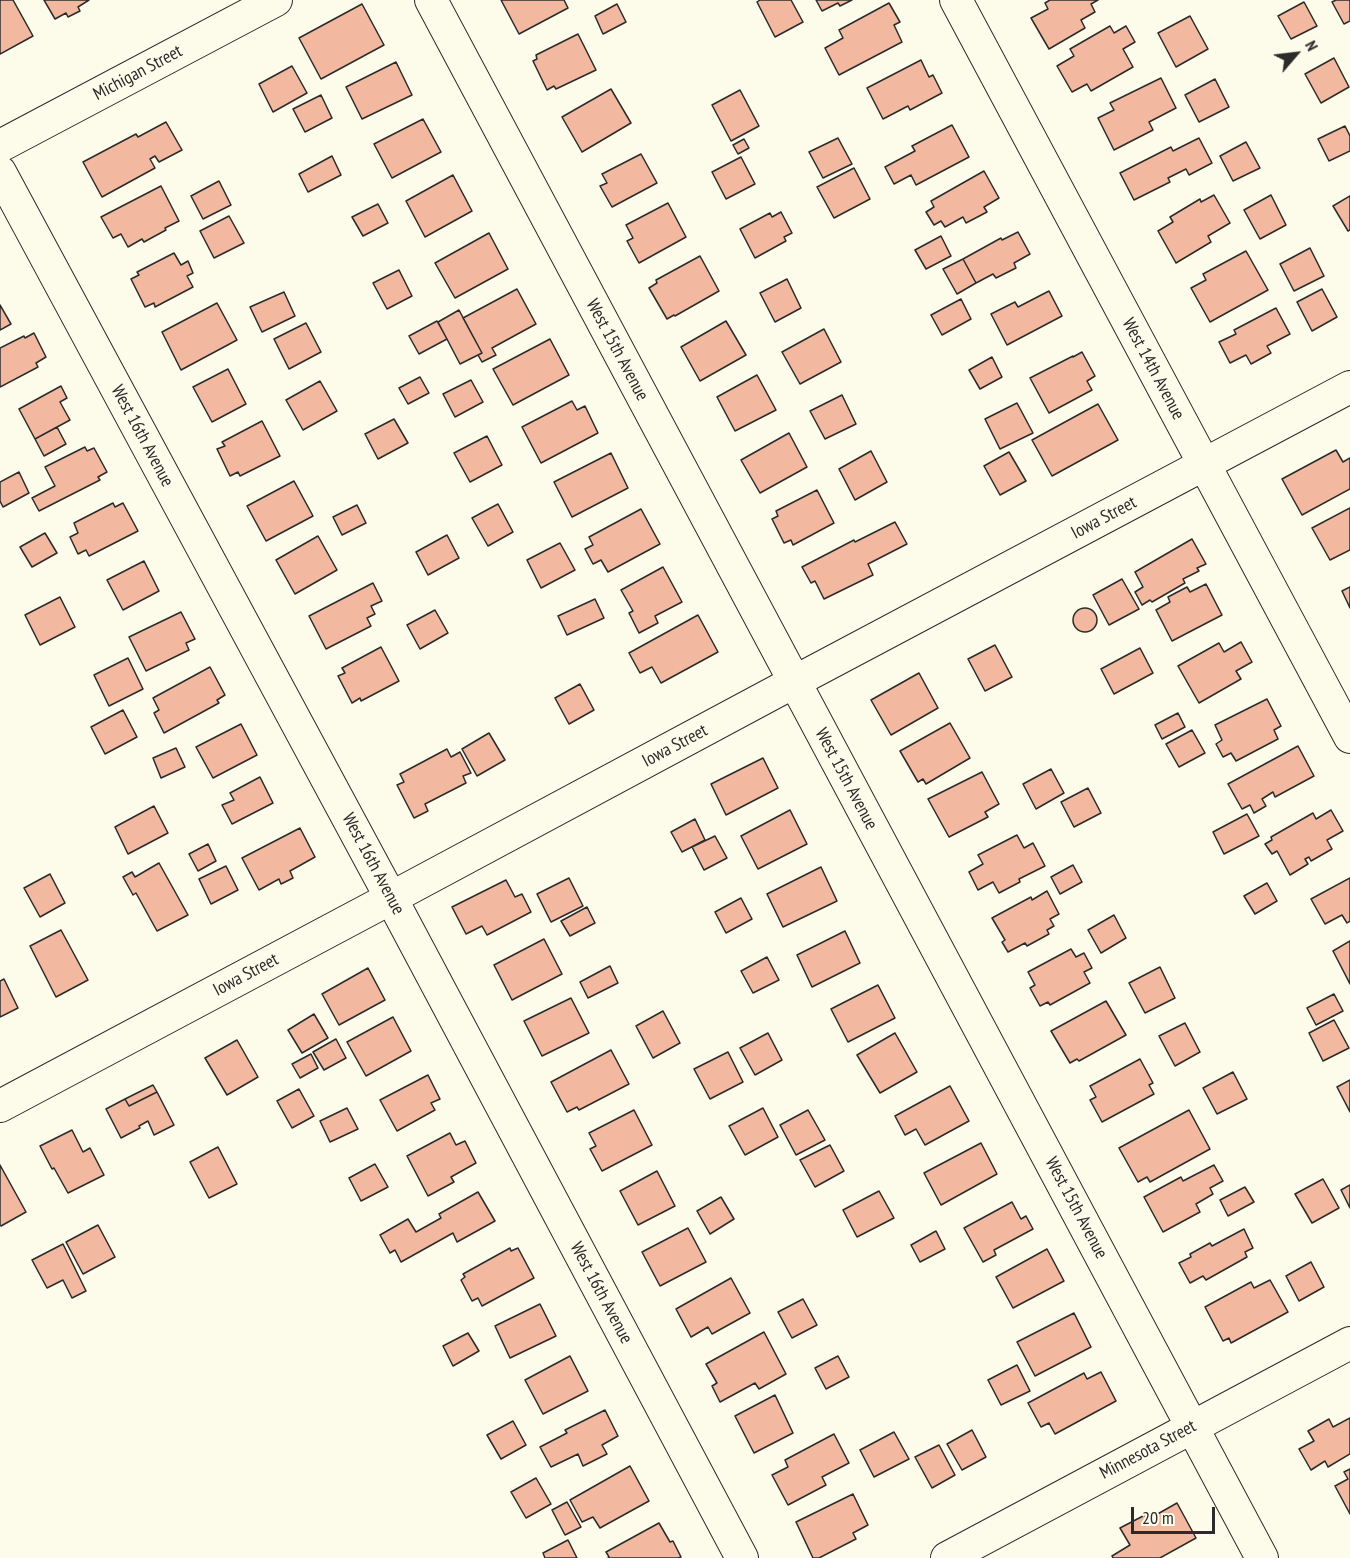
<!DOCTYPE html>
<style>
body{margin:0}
#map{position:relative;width:1350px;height:1558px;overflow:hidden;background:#fdfbea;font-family:"PT Sans Narrow",sans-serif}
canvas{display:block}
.north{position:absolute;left:1266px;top:24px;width:60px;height:60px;-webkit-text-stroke:4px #fdfbea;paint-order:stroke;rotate:62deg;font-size:16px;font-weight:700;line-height:24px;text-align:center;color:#2b2b2b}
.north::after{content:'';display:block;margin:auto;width:21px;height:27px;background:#2b2b2b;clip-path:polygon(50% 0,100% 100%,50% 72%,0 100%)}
.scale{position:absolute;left:1131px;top:1507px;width:84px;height:27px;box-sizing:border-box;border:3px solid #2b2b2b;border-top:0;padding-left:8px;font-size:18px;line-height:21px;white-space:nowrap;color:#2b2b2b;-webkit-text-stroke:4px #fdfbea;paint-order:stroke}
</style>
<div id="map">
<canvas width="1350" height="1558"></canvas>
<div class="north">N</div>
<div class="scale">20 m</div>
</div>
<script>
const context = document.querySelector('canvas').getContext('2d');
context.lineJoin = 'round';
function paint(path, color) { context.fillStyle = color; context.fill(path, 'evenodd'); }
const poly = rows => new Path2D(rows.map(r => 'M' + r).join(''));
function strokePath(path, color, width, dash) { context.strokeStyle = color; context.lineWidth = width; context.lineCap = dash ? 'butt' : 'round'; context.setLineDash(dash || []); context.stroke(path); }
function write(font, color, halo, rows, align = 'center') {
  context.font = font + ' "PT Sans Narrow",sans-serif'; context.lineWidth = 4.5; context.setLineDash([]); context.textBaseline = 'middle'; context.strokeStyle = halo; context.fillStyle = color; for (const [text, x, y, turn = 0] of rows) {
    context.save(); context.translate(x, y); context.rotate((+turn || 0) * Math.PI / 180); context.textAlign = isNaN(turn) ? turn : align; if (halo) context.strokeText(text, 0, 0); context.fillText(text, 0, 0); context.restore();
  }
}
const building = poly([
 [0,0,13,0,33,36,0,54,0,0],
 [44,0,89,0,78,7,80,11,68,17,66,13,55,19,44,0],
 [501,0,564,0,568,8,519,34,501,0],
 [760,0,791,0,803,22,775,37,757,2,760,0],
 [816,0,852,0,840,6,838,3,822,11,816,0],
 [1050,0,1098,0,1091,4,1095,12,1081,20,1085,28,1049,49,1031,18,1048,9,1045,3,1050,0],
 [1336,0,1350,0,1350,21,1344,24,1332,2,1336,0],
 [1304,2,1317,26,1291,39,1278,16,1304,2],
 [889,3,900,22,894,25,902,42,839,75,825,48,843,38,839,30,889,3],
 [362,4,384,45,321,79,299,38,362,4],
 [617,4,626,22,603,34,595,16,617,4],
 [1190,16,1208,49,1176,67,1158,33,1190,16],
 [1110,26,1114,33,1126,26,1135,42,1123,49,1133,67,1091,91,1087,84,1072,92,1057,66,1074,56,1070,49,1110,26],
 [578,34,596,70,556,89,554,86,547,90,533,61,537,59,536,55,578,34],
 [1334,58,1349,87,1321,103,1305,74,1334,58],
 [921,60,929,77,933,75,942,93,910,110,908,106,883,119,867,88,921,60],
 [396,62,412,95,362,119,346,87,396,62],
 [292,66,307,93,273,112,259,84,292,66],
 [1161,78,1176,108,1149,122,1153,130,1114,150,1098,118,1114,110,1110,103,1161,78],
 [1215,79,1229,107,1199,122,1185,95,1215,79],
 [611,89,631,123,582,152,562,117,611,89],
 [740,90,759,126,731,141,712,105,740,90],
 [321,95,332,118,305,132,293,109,321,95],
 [423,119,441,152,392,178,374,144,423,119],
 [166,122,182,150,159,162,155,156,150,159,155,168,102,197,83,162,136,134,138,137,166,122],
 [952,125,969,157,916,185,911,175,894,184,885,167,915,151,912,146,952,125],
 [1345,126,1350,136,1350,151,1329,161,1318,139,1345,126],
 [838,138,852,164,823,178,809,152,838,138],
 [1199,138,1212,163,1189,175,1186,169,1168,178,1170,182,1134,200,1120,173,1171,147,1173,151,1199,138],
 [744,139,749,148,738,154,733,145,744,139],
 [1246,142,1260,168,1233,181,1220,156,1246,142],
 [641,154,657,183,612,207,600,186,607,183,602,174,641,154],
 [332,156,341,175,308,192,299,174,332,156],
 [741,157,755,184,726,199,712,172,741,157],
 [854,168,870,199,834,218,817,187,854,168],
 [984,171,999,198,984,207,987,212,966,223,963,217,945,227,941,221,934,225,926,212,934,207,931,201,984,171],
 [453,175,472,211,425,237,406,201,453,175],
 [219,181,231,205,203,219,191,196,219,181],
 [161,186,179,221,165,228,166,230,144,242,142,239,128,247,121,234,113,238,101,217,161,186],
 [1214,195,1230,223,1208,236,1211,242,1176,263,1158,231,1173,222,1170,217,1200,199,1201,202,1214,195],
 [1271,195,1286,225,1260,239,1244,210,1271,195],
 [1350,196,1350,230,1348,231,1333,206,1350,196],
 [668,203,686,237,639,263,627,241,633,238,626,225,668,203],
 [378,204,388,223,363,236,352,217,378,204],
 [781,212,792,233,784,237,786,241,755,258,740,229,770,213,772,217,781,212],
 [229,216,244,243,214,258,200,231,229,216],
 [1018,232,1030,254,1014,263,1016,268,996,278,993,274,976,283,963,259,1001,238,1002,240,1018,232],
 [489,233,508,269,455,298,435,263,489,233],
 [941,236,951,256,926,269,915,250,941,236],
 [1310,248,1324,276,1294,291,1280,264,1310,248],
 [1246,251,1268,290,1210,322,1191,288,1206,280,1203,274,1246,251],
 [174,253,181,265,188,261,193,273,187,276,193,287,155,307,154,303,145,307,131,279,139,275,137,272,174,253],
 [700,256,719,291,675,316,674,315,667,319,649,288,657,283,656,280,700,256],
 [963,259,976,283,957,294,943,269,963,259],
 [399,270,412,296,387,309,373,283,399,270],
 [787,279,801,308,775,322,760,293,787,279],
 [517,289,536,324,492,348,496,355,482,362,478,355,482,353,463,318,517,289],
 [1322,289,1337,317,1312,331,1297,302,1322,289],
 [1049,291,1062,316,1007,345,991,314,1015,302,1018,307,1049,291],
 [284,292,295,316,262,332,250,307,284,292],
 [961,299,971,319,942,335,931,315,961,299],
 [217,303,237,340,181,370,162,332,217,303],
 [0,305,11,324,0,330,0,305],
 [1276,308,1290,334,1267,346,1271,353,1251,364,1246,355,1230,363,1219,342,1236,334,1234,330,1276,308],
 [459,310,482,353,460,364,438,322,459,310],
 [437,321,447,339,419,354,409,336,437,321],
 [726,321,746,355,700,381,681,347,726,321],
 [306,323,321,352,289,369,274,339,306,323],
 [824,329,841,362,800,384,782,352,824,329],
 [34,333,46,357,36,363,38,367,0,387,0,348,24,336,25,338,34,333],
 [550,339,569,375,513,405,493,369,550,339],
 [1082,352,1095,376,1087,381,1092,390,1049,413,1030,378,1073,356,1073,357,1082,352],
 [992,357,1002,377,980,389,969,370,992,357],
 [228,369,246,404,212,422,193,387,228,369],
 [757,375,776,410,735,431,717,397,757,375],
 [420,377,429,393,408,404,399,388,420,377],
 [471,380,483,402,455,417,443,394,471,380],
 [320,381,337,411,303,430,286,400,320,381],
 [61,386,67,398,60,402,70,420,35,439,19,409,61,386],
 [842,395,856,424,825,439,810,411,842,395],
 [572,401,577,410,585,406,598,433,541,463,522,427,572,401],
 [1017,403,1033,433,1000,449,985,419,1017,403],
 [1098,404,1118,440,1052,476,1032,440,1098,404],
 [394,419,408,443,378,459,365,434,394,419],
 [262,421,280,456,240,476,238,472,230,476,217,449,225,446,222,442,262,421],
 [57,427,66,444,44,456,35,439,57,427],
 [789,433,807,467,760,493,741,460,789,433],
 [487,436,502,465,470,482,454,453,487,436],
 [85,447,87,451,94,448,107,472,98,477,100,480,39,511,32,498,55,486,45,467,85,447],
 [1336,450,1343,462,1350,458,1350,489,1302,515,1282,479,1336,450],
 [871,451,887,482,855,500,839,469,871,451],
 [1009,452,1026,481,1000,495,984,466,1009,452],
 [611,453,628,488,572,517,554,482,611,453],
 [19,472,29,493,3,507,0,501,0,482,19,472],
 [294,481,313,516,266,541,247,506,294,481],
 [817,490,834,523,793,545,791,540,784,543,772,519,778,516,776,511,817,490],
 [113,503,115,507,123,503,138,531,89,556,86,550,78,554,70,537,78,533,74,523,113,503],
 [498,504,513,532,488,546,472,518,498,504],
 [357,505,366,523,342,535,333,517,357,505],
 [1350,508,1350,550,1330,560,1312,528,1350,508],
 [641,509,660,544,608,572,601,560,593,564,585,549,593,545,589,537,641,509],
 [895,522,907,544,868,564,873,575,824,599,815,581,811,583,802,567,854,540,855,542,895,522],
 [45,533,57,553,32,567,20,547,45,533],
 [447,535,459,558,428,575,416,552,447,535],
 [318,536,337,570,295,594,276,560,318,536],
 [1192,539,1206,564,1197,568,1199,571,1183,579,1185,583,1152,602,1150,600,1142,605,1135,592,1143,587,1135,572,1192,539],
 [560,543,575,570,541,588,527,560,560,543],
 [144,561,159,591,123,610,107,580,144,561],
 [663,567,682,602,655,616,658,623,639,633,629,613,633,611,621,590,663,567],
 [1122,579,1139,609,1109,625,1093,595,1122,579],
 [373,583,382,601,371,606,375,614,367,618,371,626,326,649,309,616,373,583],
 [1206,584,1222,615,1172,641,1156,610,1170,602,1168,597,1187,587,1190,592,1206,584],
 [1350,587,1350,608,1342,591,1350,587],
 [60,597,75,627,40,645,25,615,60,597],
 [595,599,604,618,567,635,558,616,595,599],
 '1073 620a12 12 0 1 1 24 0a12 12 0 1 1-24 0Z',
 [435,610,448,633,420,649,407,625,435,610],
 [181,612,195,639,186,643,189,650,146,671,129,637,181,612],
 [698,615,718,652,661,683,652,667,640,673,629,653,698,615],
 [1241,642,1252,662,1236,671,1241,679,1199,703,1178,666,1219,643,1224,652,1241,642],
 [995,645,1012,677,985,691,968,659,995,645],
 [381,647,399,681,361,701,360,698,352,703,338,676,345,673,342,668,381,647],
 [1140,648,1153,673,1114,694,1101,669,1140,648],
 [128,658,143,689,109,706,94,675,128,658],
 [210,667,225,695,217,700,219,703,164,733,154,713,159,710,153,698,210,667],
 [919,673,938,708,891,735,871,700,919,673],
 [580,684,594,710,569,724,555,698,580,684],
 [1267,699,1281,726,1274,730,1278,739,1236,761,1231,753,1223,757,1216,744,1222,740,1215,725,1267,699],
 [123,710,137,737,105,754,91,727,123,710],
 [1178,713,1185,727,1162,739,1155,725,1178,713],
 [950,723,970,758,926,784,923,779,918,782,900,751,950,723],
 [241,724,257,755,213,778,196,747,241,724],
 [1192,730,1205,753,1179,767,1166,744,1192,730],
 [489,733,505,760,477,776,462,749,489,733],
 [1298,746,1314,776,1275,797,1273,792,1262,799,1266,806,1254,813,1250,805,1242,809,1228,784,1298,746],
 [176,748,185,767,161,778,153,758,176,748],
 [447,749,451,757,460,752,471,773,463,776,466,783,425,804,428,811,414,818,397,785,404,782,400,774,447,749],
 [763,758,778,788,726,815,711,784,763,758],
 [1051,769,1064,793,1036,809,1023,784,1051,769],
 [982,772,999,804,985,812,988,817,949,837,928,799,982,772],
 [260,777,273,803,232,824,222,805,234,800,230,793,260,777],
 [1088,788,1101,813,1074,827,1061,802,1088,788],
 [154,806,168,833,128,854,115,827,154,806],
 [790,810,807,844,758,869,741,836,790,810],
 [1331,810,1343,831,1327,840,1332,849,1311,861,1309,857,1305,859,1308,864,1290,875,1277,851,1272,854,1265,844,1272,840,1271,837,1313,813,1316,819,1331,810],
 [1247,814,1259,836,1224,854,1213,832,1247,814],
 [695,819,705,840,682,852,671,832,695,819],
 [300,828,315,857,290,871,293,878,281,884,279,879,259,890,242,858,300,828],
 [1017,835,1024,848,1033,843,1045,866,1019,879,1020,882,999,893,993,882,978,890,969,872,983,864,978,855,1017,835],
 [715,836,727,858,704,870,692,847,715,836],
 [208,844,216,861,198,871,189,854,208,844],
 [159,863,188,915,157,931,136,893,133,895,123,877,132,872,135,877,159,863],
 [1073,865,1082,882,1060,894,1051,877,1073,865],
 [226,866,238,890,211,904,199,879,226,866],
 [821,867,837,901,783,927,767,894,821,867],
 [50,874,65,903,40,917,24,888,50,874],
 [569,878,583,906,551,922,537,894,569,878],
 [1350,878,1350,921,1347,923,1342,915,1325,924,1311,899,1350,878],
 [506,880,515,897,522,894,531,912,487,935,482,926,466,934,452,907,506,880],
 [1267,883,1277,901,1255,914,1244,896,1267,883],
 [1047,891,1059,914,1050,919,1054,926,1047,930,1049,934,1027,946,1025,943,1008,952,1002,942,1005,940,992,918,1031,897,1032,900,1047,891],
 [741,898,752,919,726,933,715,912,741,898],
 [587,907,595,923,570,936,561,921,587,907],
 [1114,915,1126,938,1101,953,1088,930,1114,915],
 [61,930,88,980,56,997,30,946,61,930],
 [845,931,860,963,812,987,797,955,845,931],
 [544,939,562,974,512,1000,494,965,544,939],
 [1350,941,1350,984,1333,951,1350,941],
 [1071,949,1076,957,1084,953,1092,968,1084,972,1090,983,1050,1005,1048,1002,1040,1006,1030,988,1035,985,1028,972,1071,949],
 [767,957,779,980,753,993,741,971,767,957],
 [610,966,618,983,588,998,580,982,610,966],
 [1160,967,1175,998,1145,1013,1129,983,1160,967],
 [368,968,385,1000,339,1025,322,994,368,968],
 [4,979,18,1008,0,1017,0,981,4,979],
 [878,985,895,1018,848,1042,831,1009,878,985],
 [1334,994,1343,1011,1316,1025,1307,1008,1334,994],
 [571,998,589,1033,542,1056,524,1021,571,998],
 [1106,1001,1126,1035,1079,1061,1077,1059,1070,1063,1051,1031,1106,1001],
 [663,1011,680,1043,653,1058,636,1026,663,1011],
 [314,1014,328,1038,302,1053,288,1030,314,1014],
 [393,1017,411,1051,366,1076,347,1042,393,1017],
 [1334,1020,1349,1048,1323,1061,1309,1033,1334,1020],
 [1185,1023,1200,1052,1175,1066,1159,1036,1185,1023],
 [768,1033,782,1060,755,1075,740,1048,768,1033],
 [895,1033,917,1072,880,1093,857,1055,895,1033],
 [336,1039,346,1058,324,1070,313,1052,336,1039],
 [237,1040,258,1077,227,1095,205,1058,237,1040],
 [611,1050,629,1084,579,1110,577,1107,567,1112,551,1082,611,1050],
 [728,1052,743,1082,710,1099,694,1069,728,1052],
 [311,1054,318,1068,300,1078,292,1064,311,1054],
 [1140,1059,1153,1083,1149,1085,1154,1094,1102,1122,1090,1100,1096,1097,1090,1086,1140,1059],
 [1233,1072,1247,1099,1217,1114,1203,1088,1233,1072],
 [428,1075,440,1099,431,1103,435,1110,397,1131,380,1100,428,1075],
 [1350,1080,1350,1112,1337,1087,1350,1080],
 [153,1085,157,1092,129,1106,125,1099,153,1085],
 [950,1086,969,1121,925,1145,916,1129,905,1135,895,1116,950,1086],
 [299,1089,314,1116,292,1128,277,1101,299,1089],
 [157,1092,174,1125,154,1135,148,1121,139,1126,140,1128,121,1138,106,1109,125,1099,129,1106,157,1092],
 [347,1108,358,1129,330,1142,320,1121,347,1108],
 [763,1108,778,1137,745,1155,729,1126,763,1108],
 [634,1110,652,1145,602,1171,590,1149,596,1146,589,1133,634,1110],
 [808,1110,825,1140,796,1155,780,1125,808,1110],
 [1189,1110,1210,1149,1150,1182,1147,1177,1138,1182,1119,1148,1189,1110],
 [72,1130,83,1152,90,1148,104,1175,68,1193,54,1168,52,1169,40,1146,72,1130],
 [450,1133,456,1145,465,1141,476,1163,451,1177,454,1182,428,1196,407,1156,450,1133],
 [981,1143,997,1174,941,1205,924,1173,981,1143],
 [830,1145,844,1171,815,1187,800,1160,830,1145],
 [218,1147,237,1184,209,1198,190,1162,218,1147],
 [375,1164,388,1187,361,1201,349,1178,375,1164],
 [0,1165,26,1212,1,1226,0,1225,0,1165],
 [1214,1165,1223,1181,1210,1188,1213,1194,1196,1204,1200,1212,1163,1232,1144,1197,1181,1177,1183,1181,1214,1165],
 [657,1171,675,1206,638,1225,620,1191,657,1171],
 [1323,1179,1339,1208,1312,1223,1295,1194,1323,1179],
 [1350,1185,1350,1208,1341,1190,1350,1185],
 [1245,1187,1254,1202,1228,1216,1220,1200,1245,1187],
 [879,1191,894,1218,857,1237,843,1210,879,1191],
 [478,1192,495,1221,457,1242,453,1233,401,1262,395,1250,390,1253,380,1235,408,1219,416,1232,441,1218,439,1214,478,1192],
 [721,1197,734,1219,710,1234,697,1211,721,1197],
 [1012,1202,1021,1219,1026,1216,1033,1229,994,1250,996,1255,983,1262,964,1228,1012,1202],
 [98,1225,115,1257,83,1274,66,1242,98,1225],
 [688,1228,706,1262,660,1286,642,1252,688,1228],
 [1244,1229,1253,1248,1245,1252,1247,1257,1206,1280,1203,1276,1190,1283,1179,1263,1191,1257,1190,1254,1210,1243,1212,1246,1244,1229],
 [936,1231,945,1249,920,1262,911,1245,936,1231],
 [63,1244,86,1291,72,1298,63,1280,47,1288,32,1260,63,1244],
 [510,1248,511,1251,518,1248,534,1278,482,1306,478,1298,472,1301,461,1280,465,1277,463,1274,510,1248],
 [1047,1249,1064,1281,1013,1308,996,1277,1047,1249],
 [1311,1262,1324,1287,1299,1301,1286,1276,1311,1262],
 [731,1278,750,1313,712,1334,708,1327,691,1337,676,1309,731,1278],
 [1270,1280,1288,1312,1231,1343,1229,1338,1223,1341,1205,1307,1251,1282,1254,1288,1270,1280],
 [803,1299,817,1325,792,1338,778,1312,803,1299],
 [540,1304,556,1336,510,1358,495,1326,540,1304],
 [1074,1313,1091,1347,1035,1376,1017,1342,1074,1313],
 [764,1332,786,1374,759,1389,755,1383,720,1402,712,1386,717,1383,706,1364,764,1332],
 [468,1333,479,1351,453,1366,443,1346,468,1333],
 [570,1356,588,1391,543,1414,525,1380,570,1356],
 [838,1356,849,1377,826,1389,815,1368,838,1356],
 [1017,1365,1030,1391,1001,1405,988,1380,1017,1365],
 [1101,1372,1116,1401,1055,1434,1049,1423,1041,1427,1028,1403,1084,1373,1087,1379,1101,1372],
 [775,1395,793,1433,754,1453,735,1416,775,1395],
 [605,1410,618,1436,602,1445,607,1454,583,1466,578,1454,551,1467,540,1447,567,1433,565,1430,605,1410],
 [1350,1418,1350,1454,1328,1467,1325,1461,1311,1470,1299,1449,1314,1441,1308,1431,1329,1419,1333,1427,1350,1418],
 [513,1421,526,1445,501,1459,487,1435,513,1421],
 [972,1430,986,1457,962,1470,947,1444,972,1430],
 [894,1432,909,1459,874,1477,860,1450,894,1432],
 [834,1434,849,1463,822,1477,826,1485,788,1505,772,1475,788,1467,785,1460,834,1434],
 [939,1445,955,1475,932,1488,915,1457,939,1445],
 [630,1466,649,1501,600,1528,593,1517,582,1522,570,1500,630,1466],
 [1350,1469,1350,1514,1335,1486,1348,1479,1344,1472,1350,1469],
 [536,1478,551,1504,526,1518,511,1492,536,1478],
 [853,1494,868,1525,853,1533,856,1539,819,1558,813,1558,796,1522,853,1494],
 [567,1502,581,1527,565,1535,552,1510,567,1502],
 [1177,1503,1196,1538,1160,1558,1113,1558,1112,1556,1130,1545,1120,1528,1145,1515,1147,1520,1177,1503],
 [659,1523,670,1542,673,1541,681,1557,678,1558,608,1558,609,1557,606,1552,659,1523],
 [568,1540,577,1558,545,1558,543,1553,568,1540]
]);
const minor = poly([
 [431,0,1262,1558],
 [956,0,1350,737],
 [0,146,276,0],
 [0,172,391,898,742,1558],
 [0,1106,391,898,794,682,1350,387],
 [947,1558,1350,1343]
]);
const streetNames = [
 ["Michigan Street",138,73,-28],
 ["West 15th Avenue",617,350,62],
 ["West 14th Avenue",1153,369,62],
 ["West 16th Avenue",142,436,62],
 ["Iowa Street",1104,518,-28],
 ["Iowa Street",675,746,-28],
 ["West 15th Avenue",846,779,62],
 ["West 16th Avenue",373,864,62],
 ["Iowa Street",246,975,-28],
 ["West 15th Avenue",1076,1208,62],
 ["West 16th Avenue",601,1293,62],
 ["Minnesota Street",1148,1450,-28]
];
paint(building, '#f2b8a0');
strokePath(building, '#2b2b2b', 1.5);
strokePath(minor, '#2b2b2b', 34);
strokePath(minor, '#fdfbea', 32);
write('18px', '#2b2b2b', '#fdfbea', streetNames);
</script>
